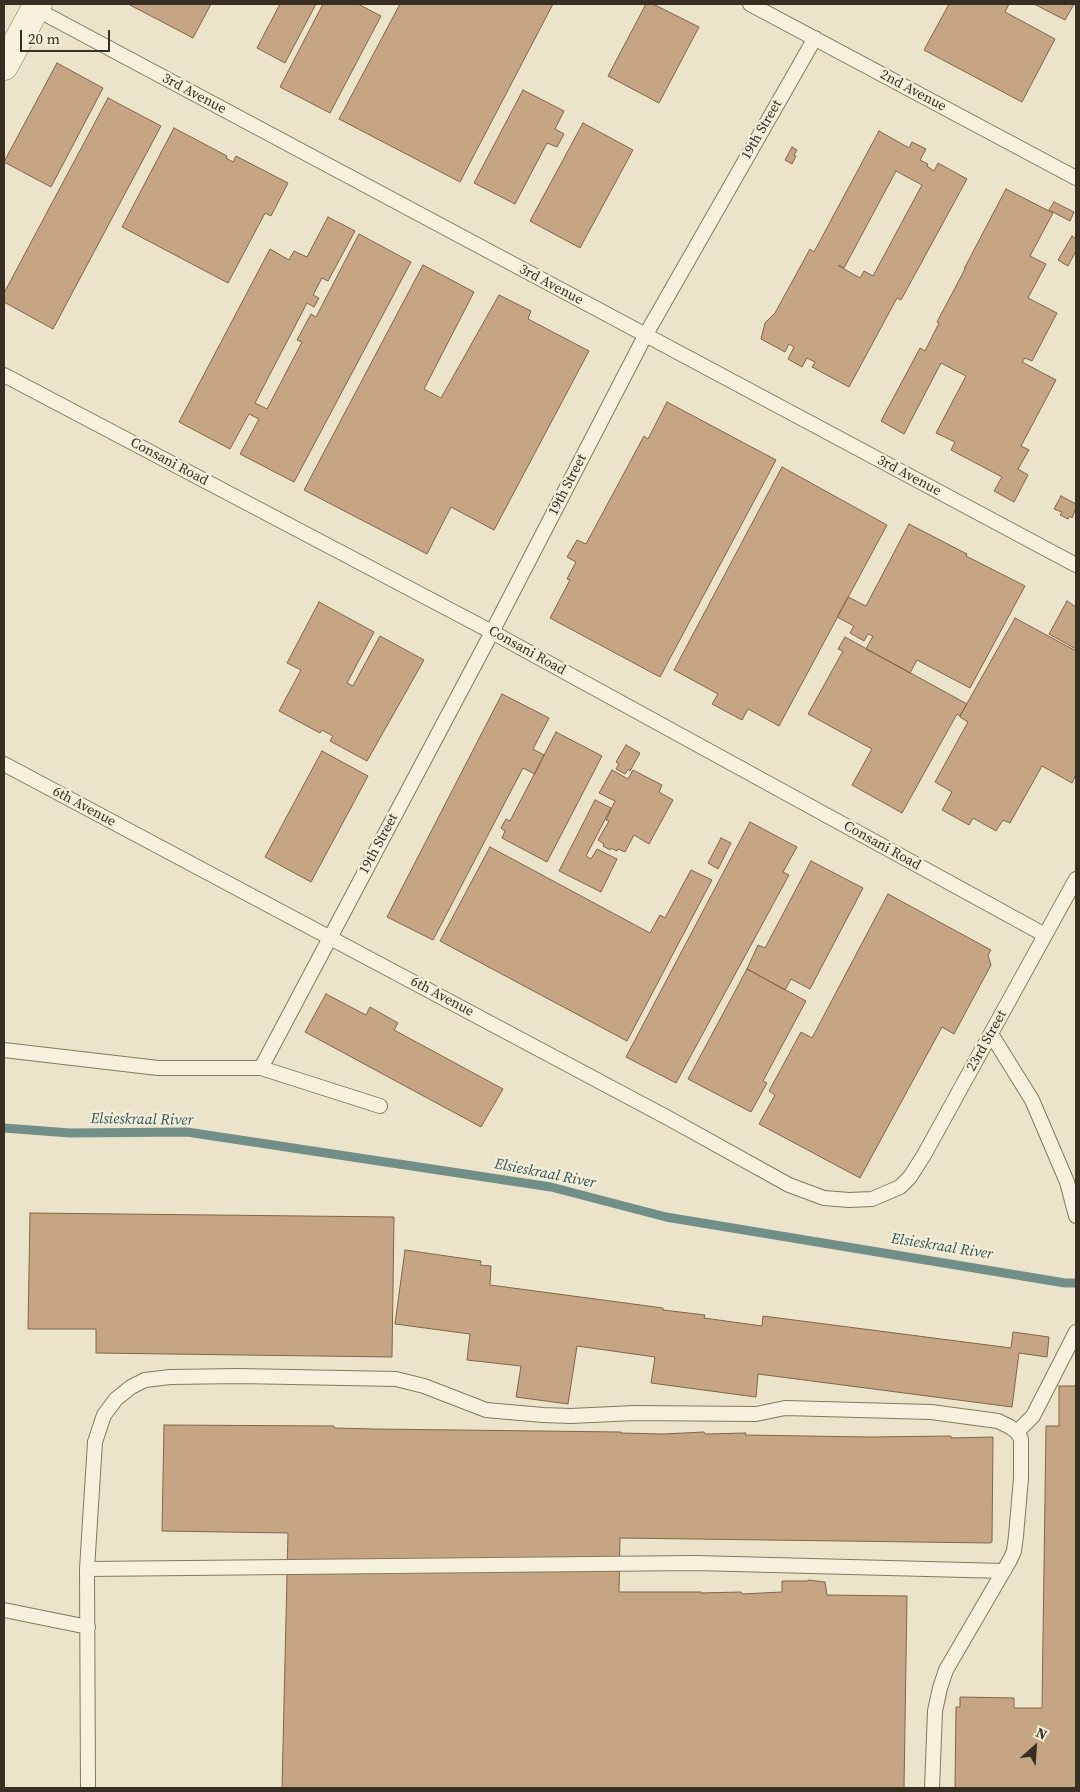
<!DOCTYPE html>
<style>
body{margin:0}
#map{position:relative;width:1080px;height:1792px;overflow:hidden;background:#ebe4ca;font-family:"Source Serif 4",serif}
canvas{display:block}
.frame{position:absolute;inset:0;border:5px solid #382e22;pointer-events:none}
.north{position:absolute;left:1010px;top:1722px;width:50px;height:50px;-webkit-text-stroke:4px #f3eed9;paint-order:stroke;rotate:26deg;font-size:14px;font-weight:700;line-height:20px;text-align:center;color:#382e22}
.north::after{content:'';display:block;margin:auto;width:18px;height:22px;background:#382e22;clip-path:polygon(50% 0,100% 100%,50% 72%,0 100%)}
.scale{position:absolute;left:20px;top:30px;width:90px;height:22px;box-sizing:border-box;border:2px solid #382e22;border-top:0;padding-left:6px;font-size:15px;line-height:18px;white-space:nowrap;color:#382e22;-webkit-text-stroke:4px #f3eed9;paint-order:stroke}
</style>
<div id="map">
<canvas width="1080" height="1792"></canvas>
<div class="frame"></div>
<div class="north">N</div>
<div class="scale">20 m</div>
</div>
<script>
const context = document.querySelector('canvas').getContext('2d');
context.lineJoin = 'round';
const poly = rows => new Path2D(rows.map(r => 'M' + r).join(''));
function strokePath(path, color, width, dash) { context.strokeStyle = color; context.lineWidth = width; context.lineCap = dash ? 'butt' : 'round'; context.setLineDash(dash || []); context.stroke(path); }
function paint(path, color) { context.fillStyle = color; context.fill(path, 'evenodd'); }
function write(font, color, halo, rows, align = 'center') {
  context.font = font + ' "Source Serif 4",serif'; context.lineWidth = 4.5; context.setLineDash([]); context.textBaseline = 'middle'; context.strokeStyle = halo; context.fillStyle = color; for (const [text, x, y, turn = 0] of rows) {
    context.save(); context.translate(x, y); context.rotate((+turn || 0) * Math.PI / 180); context.textAlign = isNaN(turn) ? turn : align; if (halo) context.strokeText(text, 0, 0); context.fillText(text, 0, 0); context.restore();
  }
}
const stream = poly([
 [4,1128,70,1133,187,1132,551,1187,666,1217,1065,1283,1076,1283]
]);
const building = poly([
 [128,4,211,4,193,38,128,4],
 [280,4,316,4,285,63,257,48,280,4],
 [323,4,358,4,381,16,330,113,280,87,323,4],
 [400,4,553,4,460,182,339,119,400,4],
 [646,4,653,4,699,27,659,103,608,76,646,4],
 [949,4,1009,4,1005,12,1055,39,1022,102,924,50,949,4],
 [1034,4,1074,4,1065,20,1034,4],
 [57,63,103,88,51,187,4,162,57,63],
 [523,90,564,111,555,129,564,134,557,147,547,143,515,204,474,183,523,90],
 [108,98,161,126,53,329,4,302,4,293,108,98],
 [583,123,633,150,580,248,530,221,583,123],
 [174,128,227,156,226,158,233,162,236,156,288,183,271,216,265,213,228,283,122,227,174,128],
 [879,131,909,148,912,142,926,149,920,160,928,164,927,166,934,171,938,163,967,179,901,300,897,298,849,387,812,367,815,362,807,358,802,367,788,359,794,347,789,344,785,352,761,339,765,323,775,313,810,249,814,252,879,131],
 [896,171,922,185,873,276,864,271,860,278,839,266,839,265,844,268,896,171],
 [792,147,797,150,794,155,796,156,792,164,785,160,792,147],
 [1006,189,1053,213,1030,256,1046,264,1028,298,1057,313,1032,361,1025,358,1022,362,1056,380,1021,446,1029,450,1018,469,1028,475,1014,502,994,491,1002,477,951,450,955,442,936,433,966,376,941,363,904,434,881,421,920,348,925,351,939,323,937,322,965,269,964,269,1006,189],
 [1054,202,1074,212,1070,221,1049,210,1054,202],
 [328,217,355,231,328,281,322,278,313,295,319,298,314,307,307,303,255,403,267,409,302,342,297,340,311,314,316,317,359,234,411,262,294,482,240,454,259,419,249,414,230,449,179,422,270,249,289,260,294,251,307,257,328,217],
 [1072,236,1076,239,1076,251,1068,266,1058,260,1072,236],
 [423,265,474,292,424,389,441,398,499,295,531,311,528,319,589,351,494,530,451,507,427,554,304,490,423,265],
 [667,402,776,460,660,677,550,618,570,580,567,579,576,562,567,557,577,540,586,544,644,436,648,439,667,402],
 [782,467,887,525,779,726,748,709,742,720,712,704,718,694,674,670,782,467],
 [1061,496,1076,504,1076,508,1072,518,1070,516,1068,519,1060,515,1062,512,1054,509,1061,496],
 [909,524,967,554,966,556,1025,586,970,688,917,660,910,673,866,649,873,636,868,634,864,641,850,633,854,626,837,617,848,597,866,606,909,524],
 [1067,601,1076,607,1076,649,1049,634,1067,601],
 [319,602,374,632,347,683,353,686,380,636,424,660,367,761,330,741,333,736,322,730,320,733,279,711,301,670,287,663,319,602],
 [1015,618,1076,651,1076,774,1072,783,1042,766,1010,823,1003,820,996,831,973,818,969,825,942,810,952,792,935,782,968,722,960,717,960,716,1015,618],
 [845,637,967,704,960,716,957,714,902,813,852,785,872,749,808,714,843,651,838,649,845,637],
 [502,694,549,718,533,749,544,755,535,774,523,768,433,940,387,917,502,694],
 [556,732,602,756,547,862,502,838,505,831,501,828,506,819,510,821,556,732],
 [626,745,640,753,630,771,628,769,625,774,616,769,619,764,616,762,626,745],
 [322,751,368,776,311,882,265,857,322,751],
 [612,770,628,779,633,770,662,785,659,792,673,800,649,844,634,835,625,852,618,849,617,851,611,848,610,850,603,846,604,844,598,840,609,821,606,820,615,801,599,793,612,770],
 [595,800,611,808,586,856,591,859,597,849,617,859,601,892,559,871,595,800],
 [750,822,797,847,783,872,789,875,676,1083,626,1057,750,822],
 [721,838,731,843,718,869,708,863,721,838],
 [490,847,650,933,660,915,665,918,691,870,712,880,627,1041,440,941,490,847],
 [811,861,863,888,810,989,791,979,785,990,747,969,758,945,765,948,811,861],
 [888,894,991,950,988,955,991,965,954,1034,942,1027,860,1178,759,1124,775,1095,769,1091,801,1032,812,1038,888,894],
 [747,969,806,1001,763,1081,767,1083,751,1112,688,1079,747,969],
 [326,994,366,1015,370,1007,398,1023,394,1030,503,1089,481,1127,305,1032,326,994],
 [30,1213,394,1217,392,1357,96,1353,96,1329,28,1329,30,1213],
 [405,1250,481,1261,480,1265,491,1266,490,1285,663,1308,663,1310,705,1315,704,1318,762,1326,763,1316,1011,1348,1013,1332,1049,1337,1047,1357,1019,1353,1012,1407,758,1374,756,1397,651,1383,655,1357,577,1346,568,1404,516,1397,521,1366,467,1360,470,1334,395,1324,405,1250],
 [1059,1386,1076,1386,1076,1788,955,1788,956,1707,960,1707,960,1697,1014,1698,1014,1708,1042,1708,1046,1426,1059,1426,1059,1386],
 [164,1425,334,1426,334,1428,375,1429,621,1432,621,1433,663,1434,704,1432,705,1434,746,1433,745,1435,869,1437,951,1436,951,1438,993,1437,992,1542,990,1543,620,1538,619,1592,701,1592,701,1593,741,1592,742,1594,782,1592,782,1581,808,1581,808,1580,825,1582,827,1595,907,1596,904,1788,282,1788,288,1533,162,1531,164,1425]
]);
const service = poly([
 [750,4,1076,178],
 [32,7,1076,565],
 [4,375,492,632,1045,935],
 [4,764,670,1119,789,1185,824,1198,849,1200,872,1199,900,1187,910,1177,924,1155,1076,879],
 [991,1034,1032,1100,1067,1182,1076,1216],
 [4,1050,158,1068,261,1068,492,632,645,336,815,38],
 [261,1068,380,1106],
 [1017,1432,1033,1416,1076,1332],
 [87,1569,695,1563,1004,1571],
 [4,1610,88,1627],
 [88,1788,87,1569,95,1442,104,1415,116,1399,131,1387,145,1380,170,1377,239,1376,396,1379,424,1386,486,1410,543,1415,571,1416,634,1413,756,1414,785,1408,931,1412,998,1421,1010,1427,1017,1432,1021,1439,1021,1478,1016,1536,1014,1551,1010,1560,946,1670,940,1688,935,1711,932,1788]
]);
const minor = poly([
 [4,66,38,4]
]);
const streetNames = [
 ["2nd Avenue",913,91,28],
 ["3rd Avenue",194,94,28],
 ["19th Street",762,130,-60],
 ["3rd Avenue",551,285,28],
 ["Consani Road",169,462,28],
 ["3rd Avenue",909,476,28],
 ["19th Street",568,485,-63],
 ["Consani Road",527,651,29],
 ["6th Avenue",84,807,28],
 ["19th Street",379,844,-62],
 ["Consani Road",882,846,29],
 ["6th Avenue",442,997,28],
 ["23rd Street",987,1041,-61]
];
const waterNames = [
 ["Elsieskraal River",142,1120,1],
 ["Elsieskraal River",545,1174,11],
 ["Elsieskraal River",942,1247,9]
];
strokePath(stream, '#718e89', 9);
paint(building, '#c5a583');
strokePath(building, '#836448', 1);
strokePath(service, '#867760', 16);
strokePath(minor, '#867760', 29);
strokePath(service, '#f6f1dc', 14);
strokePath(minor, '#f6f1dc', 28);
write('14px', '#382e22', '#f3eed9', streetNames);
write('italic 15px', '#335556', '#f3eed9', waterNames);
</script>
